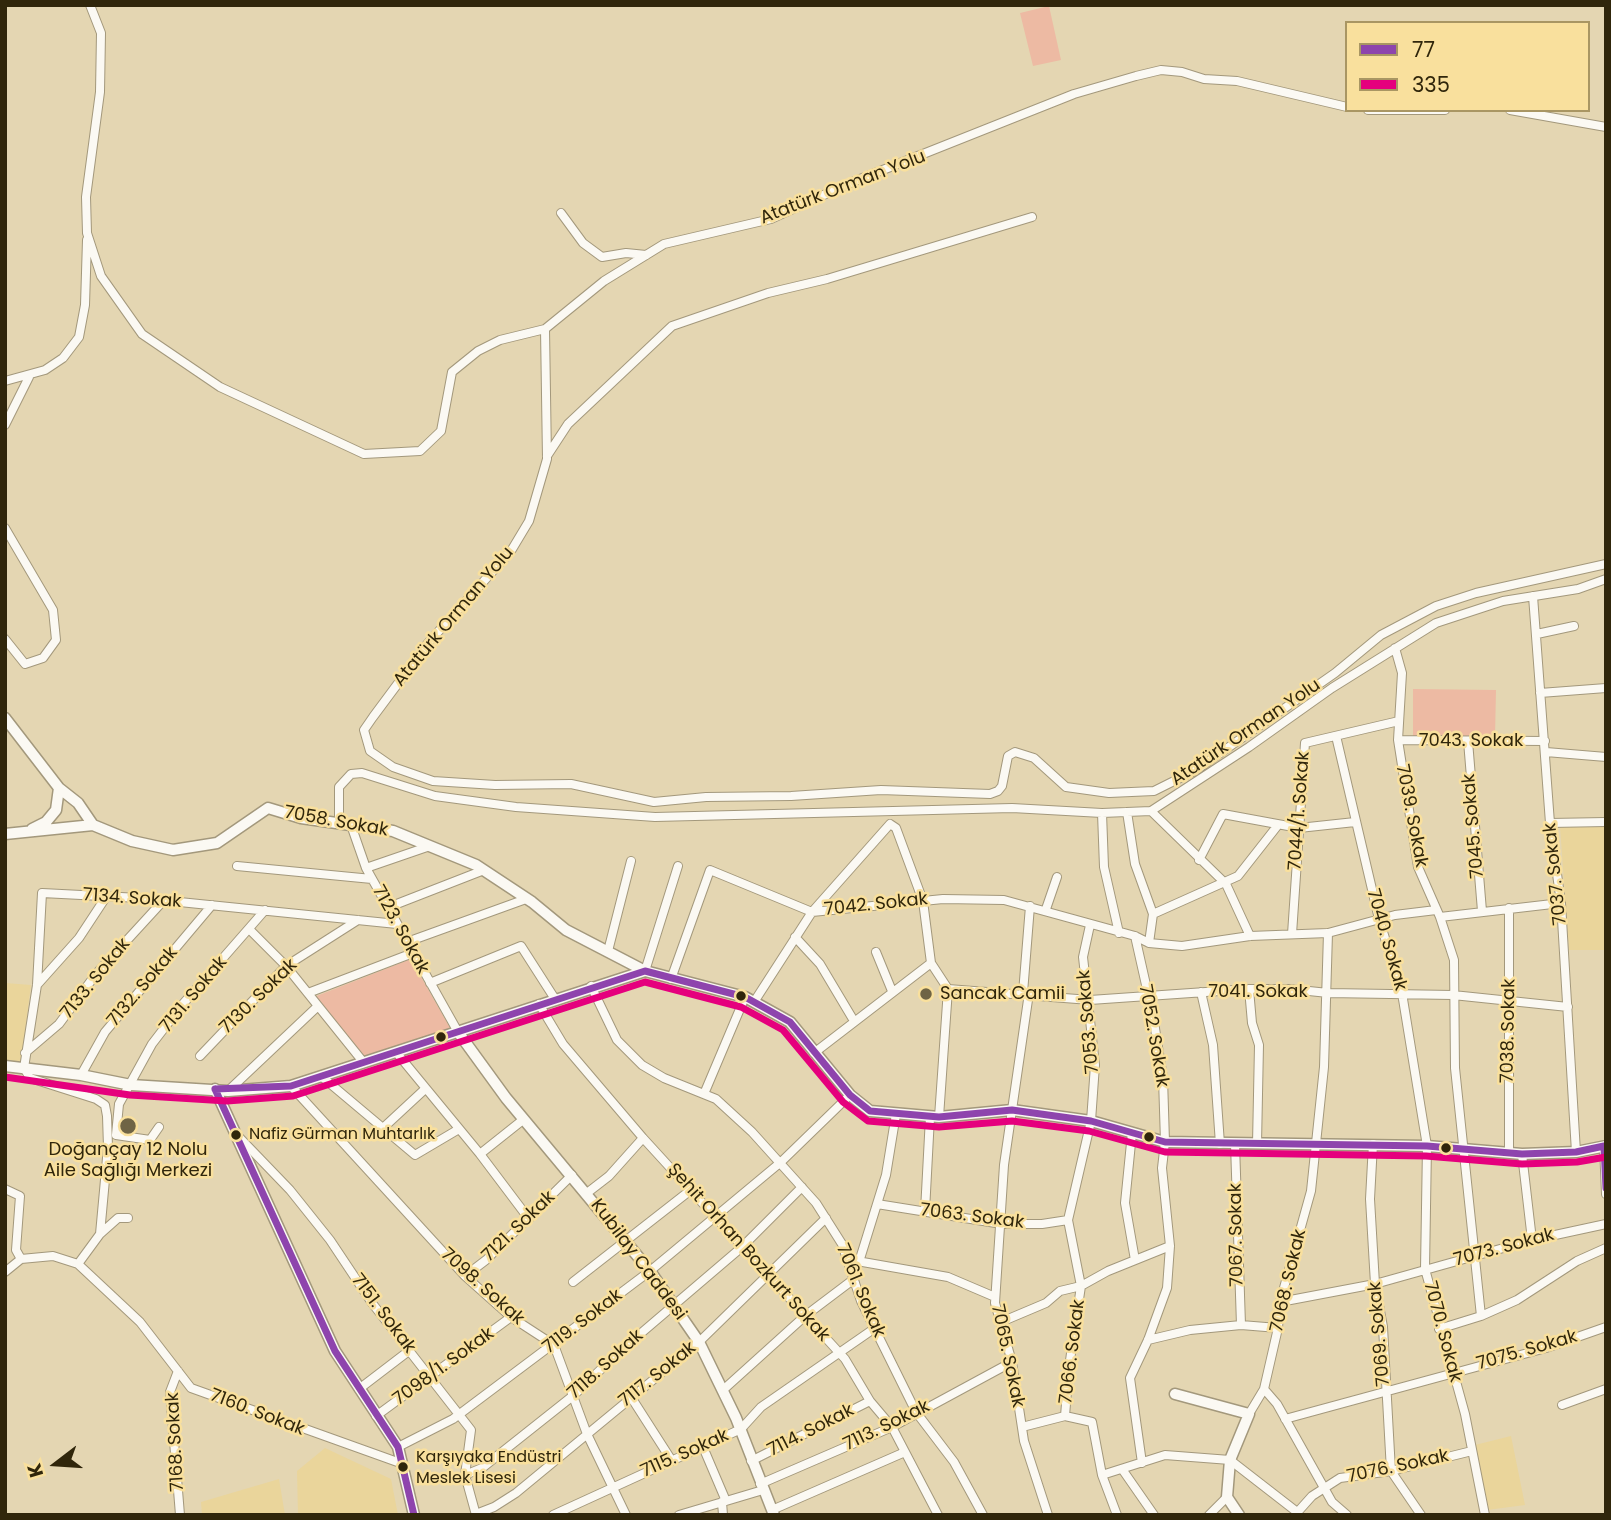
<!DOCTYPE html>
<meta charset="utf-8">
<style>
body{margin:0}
#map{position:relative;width:1611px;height:1520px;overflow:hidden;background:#e4d6b2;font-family:Poppins,sans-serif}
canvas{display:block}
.frame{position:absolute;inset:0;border:7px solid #30260b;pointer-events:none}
.legend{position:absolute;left:1345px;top:21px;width:245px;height:91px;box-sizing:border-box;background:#f9e09d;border:2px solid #a99663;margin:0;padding:9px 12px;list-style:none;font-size:21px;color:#30260b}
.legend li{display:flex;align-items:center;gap:14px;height:35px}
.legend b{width:35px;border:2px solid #a99663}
.north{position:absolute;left:21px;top:1429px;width:70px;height:70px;-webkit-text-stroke:5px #f9e09d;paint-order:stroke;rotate:253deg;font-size:19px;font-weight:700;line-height:28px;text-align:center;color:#30260b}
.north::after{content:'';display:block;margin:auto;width:24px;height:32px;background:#30260b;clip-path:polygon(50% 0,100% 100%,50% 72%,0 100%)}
</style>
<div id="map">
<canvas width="1611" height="1520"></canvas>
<div class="frame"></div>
<ul class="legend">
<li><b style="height:9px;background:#8e44ad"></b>77</li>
<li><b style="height:9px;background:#e5007d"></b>335</li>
</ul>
<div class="north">K</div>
</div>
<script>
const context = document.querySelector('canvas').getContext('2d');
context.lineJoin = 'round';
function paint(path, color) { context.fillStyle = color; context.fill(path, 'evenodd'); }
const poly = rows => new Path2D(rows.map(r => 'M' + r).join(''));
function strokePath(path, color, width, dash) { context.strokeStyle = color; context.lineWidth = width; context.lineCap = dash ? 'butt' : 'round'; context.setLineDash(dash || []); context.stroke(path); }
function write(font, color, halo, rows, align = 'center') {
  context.font = font + ' Poppins,sans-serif'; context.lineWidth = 5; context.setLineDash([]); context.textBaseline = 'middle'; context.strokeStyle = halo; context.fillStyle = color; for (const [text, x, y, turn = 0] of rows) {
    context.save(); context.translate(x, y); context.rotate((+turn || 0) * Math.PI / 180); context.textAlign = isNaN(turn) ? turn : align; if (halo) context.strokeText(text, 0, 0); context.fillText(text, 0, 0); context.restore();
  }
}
const built = poly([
 [1606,826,1606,950,1569,950,1560,827],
 [5,983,31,985,21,1062,5,1060],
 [1511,1436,1525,1505,1487,1510,1475,1445],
 [325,1448,391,1479,398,1515,298,1515,297,1471],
 [279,1479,285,1515,202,1515,201,1502]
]);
const green = poly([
 [1049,6,1061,60,1033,66,1020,13],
 [1413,689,1496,690,1495,737,1413,736],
 [411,959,450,1028,363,1058,314,997]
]);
const street = poly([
 [90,5,101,33,100,92,86,197,87,233,101,276,142,334,220,387,364,454,420,451,441,431,452,372,478,351,500,340,545,329],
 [1347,107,1237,81,1204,79,1182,72,1161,70,1136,76,1074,94,850,183,771,219,664,244,604,281,545,329,547,459,529,521,511,551,428,643,373,717,364,730,370,751,393,767,433,781,495,785,571,784,654,802,706,797,791,796,881,790,990,794,998,791,1002,786,1008,756,1015,752,1034,758,1066,787,1109,793,1154,791,1196,770,1335,673,1381,635,1436,606,1476,593,1606,564],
 [1368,110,1445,110],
 [1510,110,1606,127],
 [561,213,583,243,602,257,626,253,646,255],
 [5,381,45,370,63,358,79,337,85,305,87,240],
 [5,425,29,377],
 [547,456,568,424,672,326,768,293,827,279,1032,217],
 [5,528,53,610,56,640,43,658,25,664,5,639],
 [1533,596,1550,823,1561,903,1576,1152],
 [1537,634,1574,626],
 [1395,648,1402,673,1398,740,1418,867,1440,917,1454,960,1455,1068,1481,1316],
 [1540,693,1606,688],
 [1336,736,1379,919,1402,993,1427,1146,1425,1269,1465,1414,1485,1515],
 [1398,740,1545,741],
 [1468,741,1482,911],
 [1546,752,1606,757],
 [1151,811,1226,884,1250,936],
 [1127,812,1135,864,1153,914,1149,943],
 [1102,813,1104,867,1119,933],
 [339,823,339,787,351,774,362,773,435,796,516,807,655,817,1012,808,1102,813,1151,811,1249,747,1332,688,1436,623,1503,601,1578,589,1606,579],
 [1550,823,1606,822],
 [890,824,896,828,923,901,931,963,948,989,939,1117],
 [351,825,366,868,458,1032],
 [1199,860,1223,814,1299,828,1355,822],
 [237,866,372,879],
 [366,868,430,846],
 [389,907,484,870],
 [1046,909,1057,877],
 [1153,914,1238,876,1278,825],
 [1440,917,1561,903],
 [250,930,286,966,364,1063],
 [1292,934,1305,743,1399,721],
 [1135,936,1153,1016,1163,1078,1165,1142,1162,1168,1170,1246,1167,1288,1148,1340,1130,1378,1142,1463],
 [795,937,820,964,854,1021],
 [407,942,526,899],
 [608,951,631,861],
 [876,952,892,991],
 [645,971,678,866],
 [671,979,710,870,812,912,943,899,1004,900,1135,936,1149,943,1182,946,1250,936,1328,933,1395,915,1436,910],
 [430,983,521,946,555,999],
 [37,985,79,938,106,897],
 [591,986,617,1040,642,1065,664,1078,716,1099,752,1132,816,1203,842,1244,861,1301,916,1412,954,1462,983,1515],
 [948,989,1090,1000,1249,989,1290,989,1328,993,1453,995,1568,1007],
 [1249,989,1252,1023,1259,1045,1257,1144],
 [1201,992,1213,1045,1220,1144],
 [308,993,413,953],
 [1023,993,1030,906],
 [1029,993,1004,1165,995,1303,1012,1362,1024,1441,1048,1515],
 [754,1002,812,912,890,824],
 [539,1004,563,1044,643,1138,845,1359,870,1401,892,1427,938,1515],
 [396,1052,480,1154,529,1219],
 [25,1053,59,1024,96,974,163,901],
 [814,1053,931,963],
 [200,1056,286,966,358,920],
 [81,1075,105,1032,212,905],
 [321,1076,415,1155,459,1129],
 [291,1086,465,1276,511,1317,554,1345,587,1434,626,1515],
 [228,1091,318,1006],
 [704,1094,745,997],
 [159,1127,150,1140,116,1135,119,1104,152,1044,182,1005,265,910],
 [383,1128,424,1090],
 [1132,1133,1125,1203,1135,1260],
 [238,1136,290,1190,330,1240,372,1303,471,1430,465,1475,476,1515],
 [1235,1144,1241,1325],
 [1373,1144,1370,1199,1375,1284,1383,1327,1391,1471,1421,1515],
 [1604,1146,1606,1194],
 [1509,1153,1509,908],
 [480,1154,524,1119],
 [1522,1154,1532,1240],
 [5,1189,20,1196,16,1250,21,1259],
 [587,1193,609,1176,643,1138],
 [877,1204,1002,1224,1042,1224,1068,1220],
 [925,1211,930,1117],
 [100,1234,118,1218,128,1218],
 [857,1261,948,1277,995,1297],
 [859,1262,886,1175,896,1114],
 [78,1264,100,1234,108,1147,107,1116,105,1105,96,1099,30,1078,24,1068,37,985,42,893,140,898,397,924],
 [5,1272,21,1259,53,1256,78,1264,140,1322,191,1388,403,1464],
 [465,1276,486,1260,572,1175],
 [573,1282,692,1189],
 [1280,1302,1375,1284,1532,1240,1606,1224],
 [1001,1322,1046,1303,1060,1291,1081,1286,1108,1271,1170,1246],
 [1439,1329,1481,1316,1517,1300,1577,1261,1606,1248],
 [1148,1340,1190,1330,1241,1325,1278,1328],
 [178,1371,170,1392,180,1515],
 [359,1389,410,1350],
 [1264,1389,1277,1404,1332,1502,1347,1515],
 [723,1390,805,1316,854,1279],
 [631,1397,672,1461],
 [1562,1405,1606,1389],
 [1249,1414,1264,1389,1278,1328,1280,1302,1311,1191,1324,1067,1328,933],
 [376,1416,511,1317],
 [1065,1416,1092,1422,1102,1475,1117,1515],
 [1285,1419,1546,1348,1606,1327],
 [1022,1427,1065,1416,1069,1367,1081,1286,1068,1220,1091,1121,1095,1065,1083,957,1090,925],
 [398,1447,453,1419,650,1271,781,1162,850,1095],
 [703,1447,726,1501],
 [751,1461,870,1401],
 [1122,1469,1154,1515],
 [465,1475,482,1468,574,1395,619,1352,742,1247,802,1187],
 [1102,1475,1165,1455,1230,1460,1297,1512],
 [760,1484,892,1427,1012,1362],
 [722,1502,723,1515],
 [772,1510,905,1452],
 [476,1514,494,1507,516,1493,699,1342,826,1218],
 [553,1515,741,1429,761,1407,875,1328],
 [679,1515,763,1490],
 [1209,1515,1227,1497],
 [1295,1515,1312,1496,1340,1478,1391,1471,1472,1451]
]);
const secondary = poly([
 [5,718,59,788,78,803,93,825],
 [32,829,46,822,56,810,59,788],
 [5,834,93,825,132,841,173,850,217,843,268,808,301,818,393,831,476,865,532,902,566,930,645,971,745,997,790,1022,850,1095,870,1111,939,1117,1012,1110,1091,1121,1165,1142,1427,1146,1522,1154,1576,1152,1606,1146],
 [458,1032,506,1098,650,1271,699,1342,736,1418,774,1515],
 [5,1066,81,1075,131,1085,228,1091,291,1086,645,971],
 [215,1089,335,1351,398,1447,414,1515],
 [1175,1394,1249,1414,1230,1460,1227,1497,1239,1515]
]);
const bus1 = poly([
 [215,1089,291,1086,645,971,745,997,790,1022,850,1095,870,1111,939,1117,1012,1110,1091,1121,1165,1142,1427,1146,1522,1154,1576,1152,1604,1146,1606,1188],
 [215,1089,335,1351,398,1447,414,1515]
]);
const bus2 = poly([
 [5,1077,130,1095,227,1101,293,1096,645,982,741,1007,783,1030,843,1102,868,1121,939,1127,1012,1121,1089,1131,1165,1152,1426,1156,1522,1164,1577,1162,1606,1157]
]);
const markers = [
 [926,994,7,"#6f6445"],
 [741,996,6,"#30260b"],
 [441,1037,6,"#30260b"],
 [128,1126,9,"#6f6445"],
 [236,1135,6,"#30260b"],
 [1149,1137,6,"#30260b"],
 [1446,1148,6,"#30260b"],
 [403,1467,6,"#30260b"]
];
const busNames = [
 ["Nafiz Gürman Muhtarlık",249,1135],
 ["Karşıyaka Endüstri",416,1458],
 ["Meslek Lisesi",416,1479]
];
const streetNames = [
 ["Atatürk Orman Yolu",843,188,-21],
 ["Atatürk Orman Yolu",454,617,-50],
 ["Atatürk Orman Yolu",1246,733,-34],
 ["7043. Sokak",1471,741],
 ["7044/1. Sokak",1300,811,-86],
 ["7039. Sokak",1411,816,79],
 ["7058. Sokak",336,822,10],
 ["7045. Sokak",1474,826,-95],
 ["7037. Sokak",1556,874,-96],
 ["7134. Sokak",132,899,4],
 ["7042. Sokak",876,905,-6],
 ["7123. Sokak",400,930,61],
 ["7040. Sokak",1386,940,74],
 ["7133. Sokak",96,979,-51],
 ["7132. Sokak",143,987,-50],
 ["7041. Sokak",1258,992],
 ["7131. Sokak",194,995,-50],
 ["7130. Sokak",259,997,-44],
 ["7053. Sokak",1089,1022,-95],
 ["7038. Sokak",1509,1031,-89],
 ["7052. Sokak",1153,1036,80],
 ["7063. Sokak",972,1217,7],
 ["7121. Sokak",519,1227,-44],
 ["7067. Sokak",1237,1235,-91],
 ["7073. Sokak",1504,1248,-15],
 ["Şehit Orhan Bozkurt Sokak",748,1253,48],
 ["Kubilay Caddesi",638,1260,53],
 ["7068. Sokak",1289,1281,-77],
 ["7098. Sokak",482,1287,42],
 ["7061. Sokak",860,1291,67],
 ["7151. Sokak",383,1314,53],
 ["7119. Sokak",583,1322,-37],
 ["7070. Sokak",1442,1332,75],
 ["7069. Sokak",1380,1334,-95],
 ["7075. Sokak",1527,1351,-16],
 ["7066. Sokak",1073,1352,-83],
 ["7065. Sokak",1007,1356,78],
 ["7118. Sokak",606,1365,-42],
 ["7098/1. Sokak",444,1367,-36],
 ["7117. Sokak",658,1375,-39],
 ["7160. Sokak",257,1413,21],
 ["7113. Sokak",887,1426,-26],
 ["7114. Sokak",811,1431,-27],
 ["7168. Sokak",176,1442,-93],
 ["7115. Sokak",685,1454,-24],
 ["7076. Sokak",1398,1467,-12]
];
const poiNames = [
 ["Sancak Camii",940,994],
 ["Doğançay 12 Nolu",128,1150,"center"],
 ["Aile Sağlığı Merkezi",128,1171,"center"]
];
paint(built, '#ead59b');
paint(green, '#edbaa3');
strokePath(street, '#a3987c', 10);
strokePath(secondary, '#a3987c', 13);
strokePath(street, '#fbf9f3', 8);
strokePath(secondary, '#fbf9f3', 10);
strokePath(bus1, '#8e44ad', 7);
strokePath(bus2, '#e5007d', 7);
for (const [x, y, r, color] of markers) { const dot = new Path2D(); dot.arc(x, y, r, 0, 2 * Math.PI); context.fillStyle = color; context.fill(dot); strokePath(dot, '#f9e09d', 2.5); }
write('16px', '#30260b', '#f9e09d', busNames, 'left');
write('18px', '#30260b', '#f9e09d', streetNames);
write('18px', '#30260b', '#f9e09d', poiNames, 'left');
</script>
